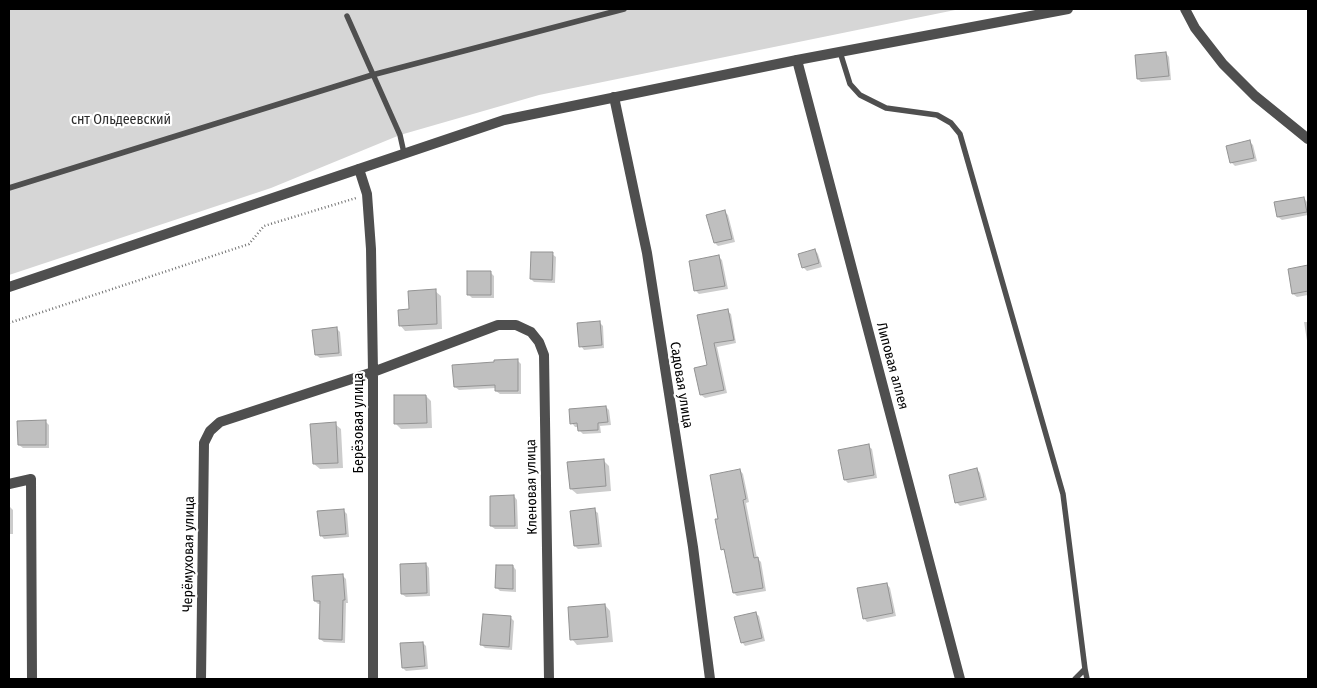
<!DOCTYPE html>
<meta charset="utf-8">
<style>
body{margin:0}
#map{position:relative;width:1317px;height:688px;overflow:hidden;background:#fff;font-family:"Fira Sans Condensed",sans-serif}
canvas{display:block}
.frame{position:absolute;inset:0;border:10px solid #000;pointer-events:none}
</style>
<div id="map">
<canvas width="1317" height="688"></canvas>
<div class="frame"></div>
</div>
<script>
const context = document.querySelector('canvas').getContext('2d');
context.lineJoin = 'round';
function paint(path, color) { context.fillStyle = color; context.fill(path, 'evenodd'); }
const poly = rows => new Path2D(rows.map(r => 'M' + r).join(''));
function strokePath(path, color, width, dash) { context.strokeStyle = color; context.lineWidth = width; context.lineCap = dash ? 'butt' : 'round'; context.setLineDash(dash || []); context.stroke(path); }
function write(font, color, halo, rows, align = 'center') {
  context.font = font + ' "Fira Sans Condensed",sans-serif'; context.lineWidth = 4.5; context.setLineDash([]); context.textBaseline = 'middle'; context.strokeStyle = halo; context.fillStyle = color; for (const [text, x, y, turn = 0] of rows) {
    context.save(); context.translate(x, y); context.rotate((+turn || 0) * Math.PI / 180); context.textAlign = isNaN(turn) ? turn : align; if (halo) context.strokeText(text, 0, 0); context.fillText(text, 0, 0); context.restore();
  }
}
const green = poly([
 [9,9,960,9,539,95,400,135,271,188,9,275]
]);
const shadow = poly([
 [1166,53,1169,57,1171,80,1141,82,1138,79],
 [1250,142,1253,145,1257,161,1235,166,1231,162],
 [1304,198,1307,202,1308,215,1282,220,1278,217],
 [725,212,728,215,735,242,718,246,715,243],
 [815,250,818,254,822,267,807,271,803,267],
 [552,254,556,257,555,283,534,282,531,279],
 [719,257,722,260,728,289,699,294,696,291,690,262],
 [1308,266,1308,295,1297,297,1293,294,1289,270],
 [491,273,494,276,494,298,472,298,468,294],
 [435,291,441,296,442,329,405,331,400,325,410,310],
 [727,311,731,314,736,343,717,347,727,393,705,398,701,395,708,366,699,316],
 [599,322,603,326,604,348,584,350,581,346],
 [1304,322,1308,322,1308,348,1308,347],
 [336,328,340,332,342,356,320,358,316,355],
 [517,360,521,364,521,394,500,394,496,391,496,388,459,390,455,387],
 [426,396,431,401,432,428,401,429,395,423],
 [606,407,609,410,611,425,600,426,601,433,583,434,580,431,579,427,575,427,572,423],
 [45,421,49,425,49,448,23,448,19,445],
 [335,424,341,429,343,468,320,469,314,464],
 [868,446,872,449,877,478,848,483,845,480],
 [603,460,609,466,611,491,577,494,571,489],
 [977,469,980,473,987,500,960,506,957,503,950,476],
 [740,470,743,474,749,502,746,503,757,558,761,562,766,591,737,596,734,593,727,553,722,549,720,520],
 [514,496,517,500,518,529,495,529,491,526],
 [9,506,13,510,13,534,9,534],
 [343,510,347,514,349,537,324,539,321,535],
 [594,510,598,513,602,547,578,549,575,546],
 [426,564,429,568,430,596,406,597,402,594],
 [513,566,516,570,516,592,500,591,497,588],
 [343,576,346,579,348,603,346,603,345,643,324,642,320,639,321,604,318,604,315,601],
 [887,584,890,588,896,616,867,622,864,618],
 [605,605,610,611,613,642,577,645,572,639],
 [755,613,759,616,765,641,745,646,742,642],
 [510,617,514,621,512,650,485,648,482,645],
 [423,643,426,646,428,669,406,671,403,668]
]);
const building = poly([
 [1166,52,1169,76,1137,79,1135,55,1166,52],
 [1250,140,1254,158,1230,163,1226,146,1250,140],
 [1304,197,1307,212,1277,217,1274,202,1304,197],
 [725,210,732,239,714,243,706,215,725,210],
 [815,249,819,263,802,268,798,254,815,249],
 [531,252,553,252,552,280,530,279,531,252],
 [719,255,725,286,694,291,689,261,719,255],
 [1308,265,1308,291,1292,294,1288,269,1308,265],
 [467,271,491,271,491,295,467,295,467,271],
 [436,289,437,324,399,326,398,310,409,309,408,291,436,289],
 [728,309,734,340,714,343,724,390,700,395,694,368,707,365,697,315,728,309],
 [600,321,602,345,579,347,577,323,600,321],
 [337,327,339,353,315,355,312,330,337,327],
 [518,359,518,391,495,391,495,385,454,387,452,365,494,362,494,360,518,359],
 [394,395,426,395,427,423,394,424,394,395],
 [606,406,608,422,598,423,598,430,578,431,577,423,570,424,569,409,606,406],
 [46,420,46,445,18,445,17,421,46,420],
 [336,422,338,463,313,464,310,424,336,422],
 [869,444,874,475,844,480,838,450,869,444],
 [604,459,606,486,570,489,567,462,604,459],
 [977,468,984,497,955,503,949,475,977,468],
 [740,469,746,499,743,500,754,558,758,557,763,588,733,593,724,549,721,550,715,519,718,519,710,475,740,469],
 [514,495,515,526,490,526,490,496,514,495],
 [595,508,599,544,574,546,570,511,595,508],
 [344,509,346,534,320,536,317,511,344,509],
 [426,563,427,593,401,594,400,564,426,563],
 [496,565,513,565,513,589,495,588,496,565],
 [343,574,345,600,343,600,342,640,319,639,320,601,314,601,312,576,343,574],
 [887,583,893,613,863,619,857,588,887,583],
 [605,604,608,637,570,640,568,607,605,604],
 [756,612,762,638,741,643,734,617,756,612],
 [483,614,511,616,509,647,480,645,483,614],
 [423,642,425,666,402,668,400,643,423,642]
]);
const path = poly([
 [9,323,249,244,264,226,356,198]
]);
const service = poly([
 [347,16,400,135,404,153],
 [840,52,850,84,860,95,886,108,937,115,951,123,960,134,1063,494,1085,669,1075,679],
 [9,188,372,75,624,9],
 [1085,669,1087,679]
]);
const minor = poly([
 [1185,9,1195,28,1223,64,1255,96,1308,139],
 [797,60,960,679],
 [614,97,647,253,693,547,710,679],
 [359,169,367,194,371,249,373,372,373,679],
 [9,484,31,479,32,679],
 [201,679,204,443,210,431,220,422,373,372,498,325,516,325,531,332,539,342,544,355,549,679]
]);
const tertiary = poly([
 [9,287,504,120,797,60,1068,9]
]);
const parkNames = [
 ["снт Ольдеевский",121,120]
];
const streetNames = [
 ["Липовая аллея",892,366,75],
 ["Садовая улица",681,385,81],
 ["Берёзовая улица",359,423,-90],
 ["Кленовая улица",532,487,-91],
 ["Черёмуховая улица",189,554,-89]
];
paint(green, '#d6d6d6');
paint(shadow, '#0003');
paint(building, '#bfbfbf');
strokePath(building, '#939393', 1);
strokePath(path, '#717171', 2.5, [1, 2.5]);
strokePath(service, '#4f4f4f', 5.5);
strokePath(minor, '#4f4f4f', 10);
strokePath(tertiary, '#4f4f4f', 10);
write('14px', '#2d2d2d', '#fff', parkNames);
write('14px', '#000', '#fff', streetNames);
</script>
